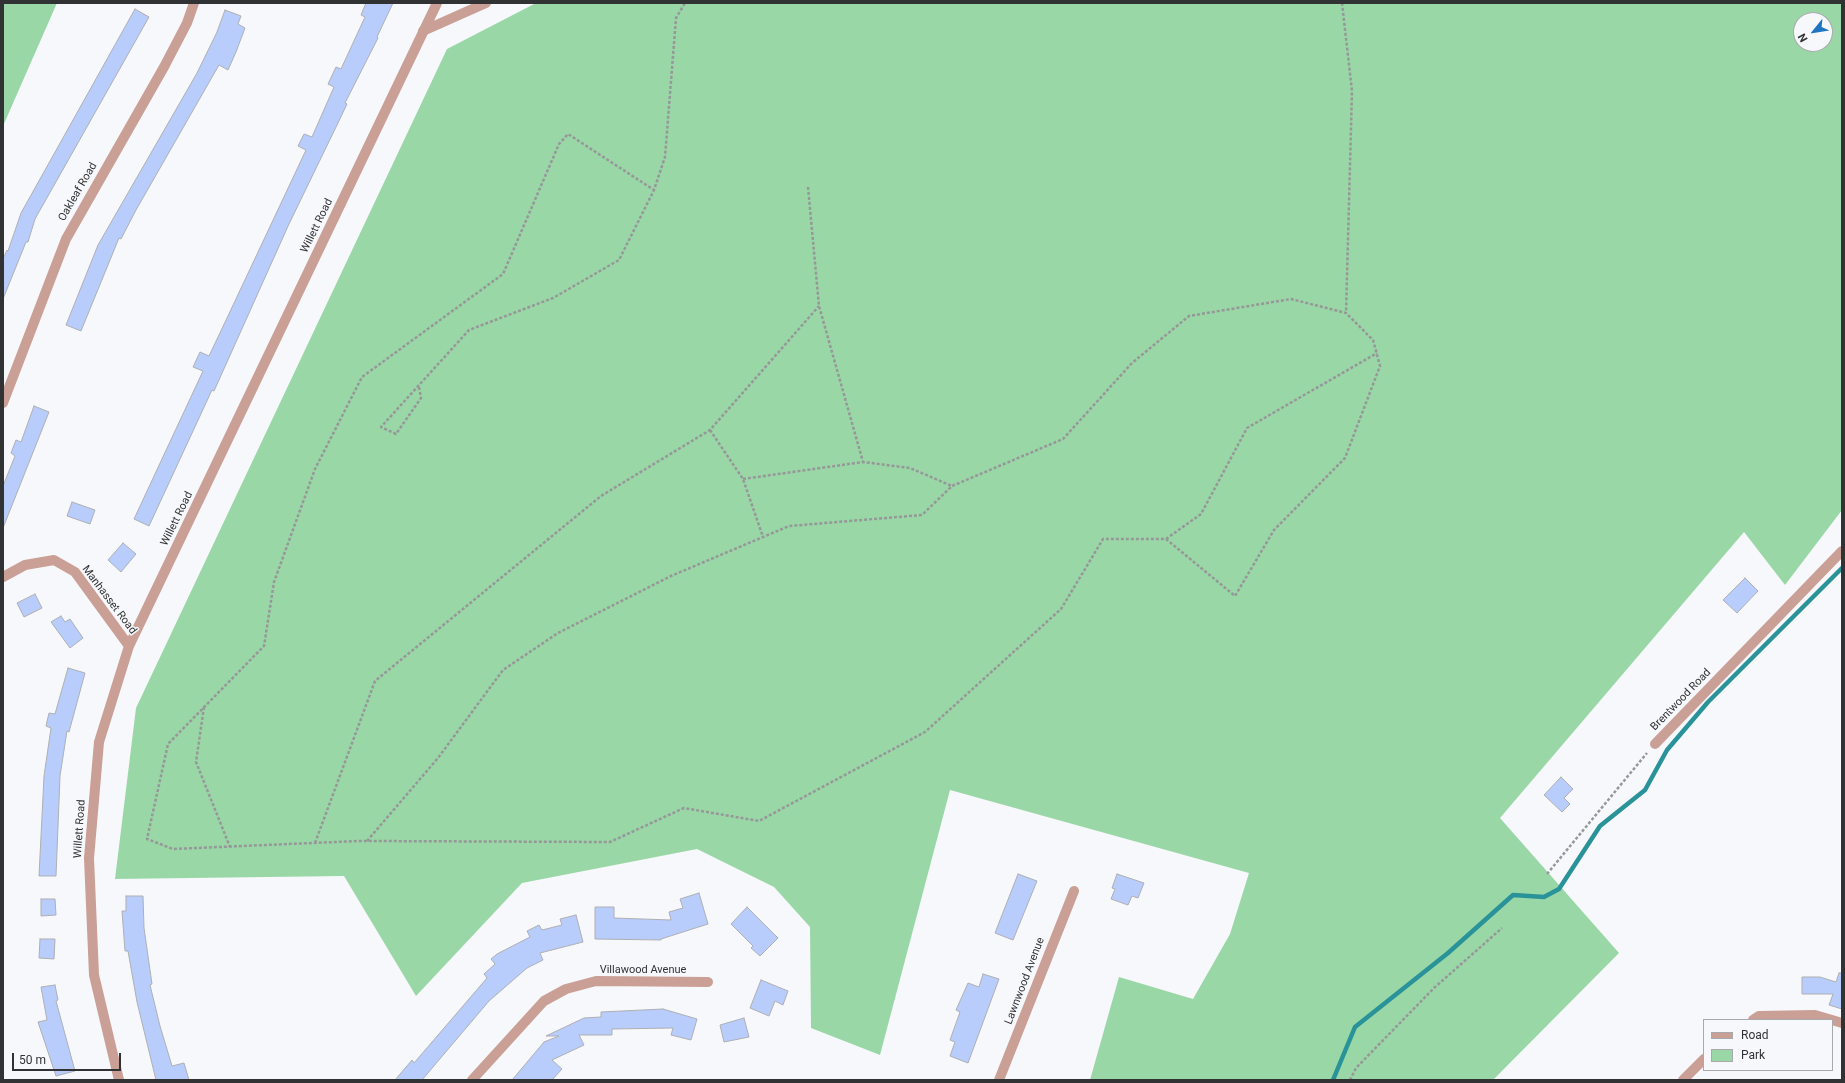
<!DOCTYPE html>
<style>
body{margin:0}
#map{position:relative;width:1845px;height:1083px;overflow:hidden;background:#f7f8fc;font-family:Roboto,sans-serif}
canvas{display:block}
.frame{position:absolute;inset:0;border:4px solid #313233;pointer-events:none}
.legend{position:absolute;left:1703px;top:1019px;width:130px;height:52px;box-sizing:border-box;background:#f7f8fc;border:1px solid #a8a9ac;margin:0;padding:5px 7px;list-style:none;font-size:12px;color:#313233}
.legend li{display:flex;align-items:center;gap:8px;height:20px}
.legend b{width:20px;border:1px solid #a8a9ac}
.north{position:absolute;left:1793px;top:12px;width:40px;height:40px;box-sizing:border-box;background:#f7f8fc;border:1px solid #a8a9ac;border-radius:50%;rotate:240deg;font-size:11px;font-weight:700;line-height:16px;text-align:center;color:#313233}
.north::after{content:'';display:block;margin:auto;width:14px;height:18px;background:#1e75c2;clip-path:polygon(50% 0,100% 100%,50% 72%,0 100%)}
.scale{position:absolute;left:12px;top:1053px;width:109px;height:18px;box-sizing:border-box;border:2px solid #313233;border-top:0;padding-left:5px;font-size:12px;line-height:14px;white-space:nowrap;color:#313233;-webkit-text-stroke:3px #f7f8fc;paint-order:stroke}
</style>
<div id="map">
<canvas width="1845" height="1083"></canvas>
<div class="frame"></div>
<ul class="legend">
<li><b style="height:5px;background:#ca9f95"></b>Road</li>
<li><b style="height:11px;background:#9ad7a6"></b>Park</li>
</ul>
<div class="north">N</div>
<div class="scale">50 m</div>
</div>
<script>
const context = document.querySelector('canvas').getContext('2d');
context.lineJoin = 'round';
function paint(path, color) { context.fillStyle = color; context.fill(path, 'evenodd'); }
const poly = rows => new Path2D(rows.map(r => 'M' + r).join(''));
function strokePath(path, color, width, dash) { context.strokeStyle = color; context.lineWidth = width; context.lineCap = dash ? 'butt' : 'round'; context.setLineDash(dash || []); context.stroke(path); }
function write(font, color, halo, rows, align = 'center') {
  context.font = font + ' Roboto,sans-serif'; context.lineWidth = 3; context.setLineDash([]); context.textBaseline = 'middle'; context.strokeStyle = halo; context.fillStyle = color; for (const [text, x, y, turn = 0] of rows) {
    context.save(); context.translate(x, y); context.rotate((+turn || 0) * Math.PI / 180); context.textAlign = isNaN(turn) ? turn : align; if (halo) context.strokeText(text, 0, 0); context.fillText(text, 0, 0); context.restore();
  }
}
const green = poly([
 [3,3,57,3,3,126],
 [536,3,1842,3,1842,510,1785,585,1744,532,1500,818,1619,953,1493,1080,1090,1080,1119,977,1193,999,1230,934,1249,873,950,790,880,1055,811,1028,810,927,774,887,697,849,522,883,416,996,344,876,115,879,136,708,447,49],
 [1801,20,1825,20,1825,44,1801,44]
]);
const stream = poly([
 [1333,1080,1355,1027,1448,953,1513,895,1544,897,1559,889,1600,826,1645,790,1667,750,1708,702,1842,568]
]);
const building = poly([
 [366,3,393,3,377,37,378,38,345,103,347,104,337,125,289,224,214,391,212,390,149,526,134,519,203,371,193,367,200,352,209,356,227,318,306,150,298,146,304,134,312,137,334,87,328,84,336,67,341,69,365,17,361,15,366,3],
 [135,9,149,17,35,219,28,242,26,242,3,299,3,259,7,250,8,251,21,213,135,9],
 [225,10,241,16,238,24,245,28,236,52,228,70,219,65,136,210,121,239,119,238,81,331,66,325,98,245,197,73,217,32,225,10],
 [34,406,49,412,3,528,3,486,15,456,11,453,16,440,21,442,34,406],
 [72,502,95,510,90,524,67,516,72,502],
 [123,543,136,554,121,572,108,560,123,543],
 [1745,578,1758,591,1737,613,1723,600,1745,578],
 [35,594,42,608,24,617,17,603,35,594],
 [61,616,65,622,70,619,83,638,70,648,51,622,61,616],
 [68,668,85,673,69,732,67,731,60,776,56,876,39,876,44,776,51,728,46,726,49,713,55,714,68,668],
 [1561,777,1573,789,1564,798,1570,804,1562,812,1544,795,1561,777],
 [1018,874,1037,881,1013,940,995,933,1018,874],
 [1117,874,1144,883,1138,898,1132,896,1128,905,1111,899,1115,889,1112,888,1117,874],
 [699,893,708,924,661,939,661,940,595,939,595,907,614,907,614,918,671,920,669,912,683,908,680,899,699,893],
 [126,896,143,896,144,928,152,984,150,985,160,1026,172,1066,184,1063,189,1080,156,1080,137,1002,128,951,125,951,122,911,126,911,126,896],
 [41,899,55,899,56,915,41,916,41,899],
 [747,907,778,938,760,956,751,948,753,946,731,924,747,907],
 [576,915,583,942,540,953,543,960,527,968,489,1001,422,1080,395,1080,412,1060,414,1063,487,978,484,974,495,964,491,959,497,954,530,937,527,931,539,925,542,930,562,925,560,919,576,915],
 [40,939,55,939,54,959,39,958,40,939],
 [1839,973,1842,973,1842,1009,1829,1005,1833,994,1802,994,1802,977,1820,977,1836,982,1839,973],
 [983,974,999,979,968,1063,950,1056,955,1042,950,1040,960,1012,956,1010,968,983,979,987,983,974],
 [761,980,788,991,783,1005,775,1001,769,1016,750,1008,761,980],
 [55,985,58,1000,56,1001,75,1071,56,1076,38,1022,47,1020,41,987,55,985],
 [663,1009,697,1019,691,1040,671,1035,673,1028,612,1029,612,1035,579,1035,584,1045,552,1060,562,1069,552,1080,512,1080,544,1042,559,1036,546,1036,584,1018,601,1017,601,1012,663,1009],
 [744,1018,749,1037,724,1042,720,1025,744,1018]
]);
const path = poly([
 [1342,3,1352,91,1346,313],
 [808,187,819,306,863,462],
 [419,387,421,398,396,434,381,427,469,330,553,298,619,260,654,190,665,157,676,18,685,3],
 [710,430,743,479,763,537],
 [743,479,863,462,910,468,952,486],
 [1166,539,1201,514,1247,428,1377,353],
 [204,707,196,762,230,847],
 [367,841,438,758,503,670,558,633,671,576,789,526,922,515,952,486,1063,439,1132,363,1189,316,1291,299,1346,313,1373,340,1380,366,1345,458,1274,530,1235,596,1166,539,1103,539,1061,609,925,732,759,821,684,808,610,842,367,841,358,841,173,849,147,839,168,744,264,646,274,582,315,469,362,377,503,274,559,144,568,134,654,190],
 [315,843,375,681,601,496,710,430,819,306],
 [1547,874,1647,753],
 [1350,1080,1356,1068,1434,988,1502,928]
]);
const minor = poly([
 [3,403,66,239,164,67,187,23,194,3],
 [3,577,25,565,54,560,75,572,129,646],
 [1655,744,1842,551],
 [1753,1020,1759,1016,1815,1015,1832,1020],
 [1832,1020,1842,1023],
 [119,1080,94,975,89,858,99,742,129,646,437,3],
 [472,1080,544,1001,566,989,596,981,708,982],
 [999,1080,1074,891],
 [1683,1080,1704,1059]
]);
const tertiary = poly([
 [423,31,486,3]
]);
const streetNames = [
 ["Oakleaf Road",78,192,-60],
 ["Willett Road",317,226,-64],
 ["Willett Road",177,519,-64],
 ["Manhasset Road",109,600,53],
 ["Brentwood Road",1681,700,-46],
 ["Willett Road",80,829,-86],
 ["Villawood Avenue",643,970],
 ["Lawnwood Avenue",1025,981,-69]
];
paint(green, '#9ad7a6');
strokePath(stream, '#299399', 4.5);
paint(building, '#b8cdfc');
strokePath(building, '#adafb2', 1);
strokePath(path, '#969799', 2.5, [3, 2]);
strokePath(minor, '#ca9f95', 10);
strokePath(tertiary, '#ca9f95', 10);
write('11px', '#313233', '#f7f8fc', streetNames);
</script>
